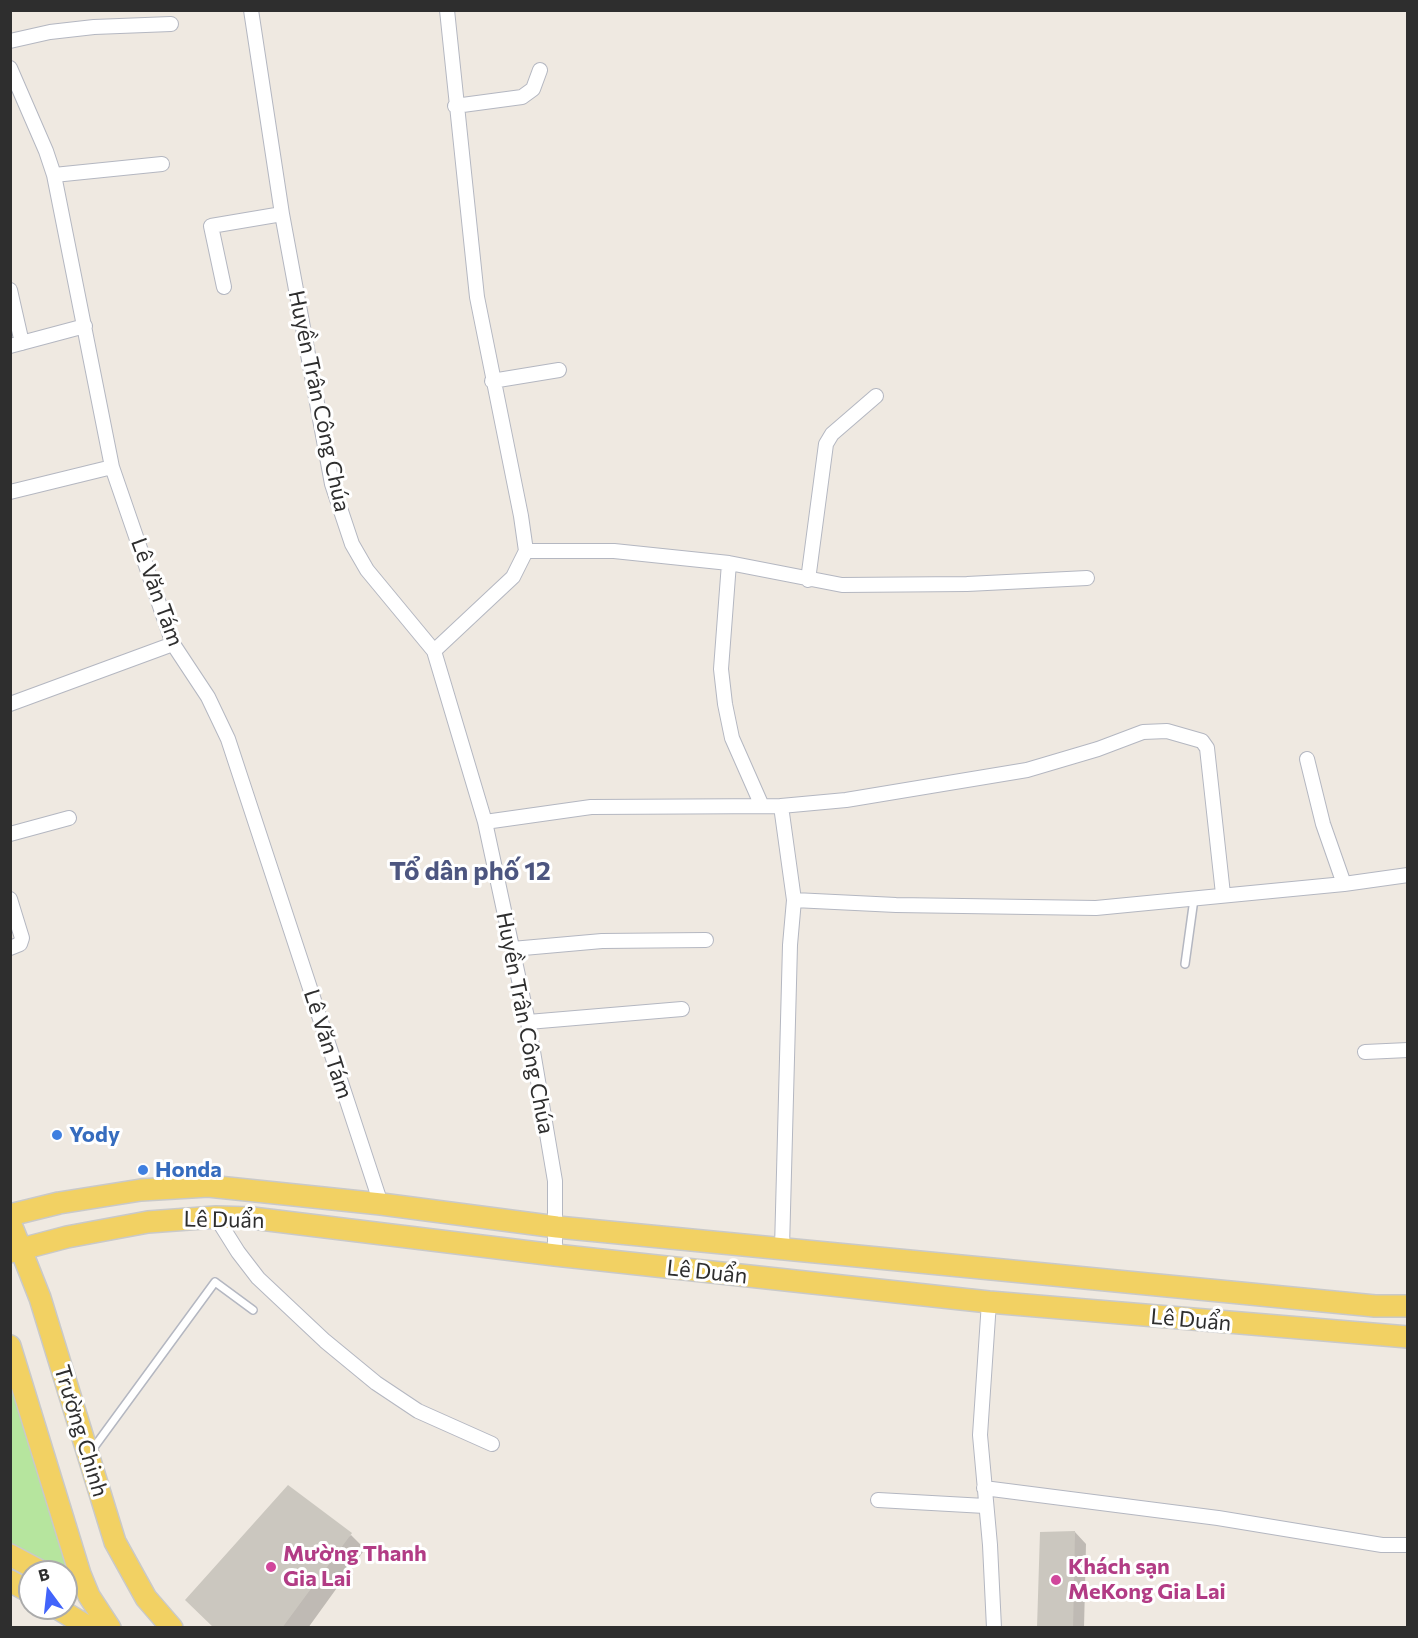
<!DOCTYPE html>
<meta charset="utf-8">
<style>
body{margin:0}
#map{position:relative;width:1418px;height:1638px;overflow:hidden;background:#efe9e1;font-family:Commissioner,sans-serif}
canvas{display:block}
.frame{position:absolute;inset:0;border:12px solid #2e2e2e;pointer-events:none}
.north{position:absolute;left:18px;top:1560px;width:60px;height:60px;box-sizing:border-box;background:#fff;border:2px solid #ababab;border-radius:50%;rotate:345deg;font-size:16px;font-weight:700;line-height:24px;text-align:center;color:#2e2e2e}
.north::after{content:'';display:block;margin:auto;width:21px;height:27px;background:#4264fb;clip-path:polygon(50% 0,100% 100%,50% 72%,0 100%)}
</style>
<div id="map">
<canvas width="1418" height="1638"></canvas>
<div class="frame"></div>
<div class="north">B</div>
</div>
<script>
const context = document.querySelector('canvas').getContext('2d');
context.lineJoin = 'round';
function paint(path, color) { context.fillStyle = color; context.fill(path, 'evenodd'); }
const poly = rows => new Path2D(rows.map(r => 'M' + r).join(''));
function strokePath(path, color, width, dash) { context.strokeStyle = color; context.lineWidth = width; context.lineCap = dash ? 'butt' : 'round'; context.setLineDash(dash || []); context.stroke(path); }
function write(font, color, halo, rows, align = 'center') {
  context.font = font + ' Commissioner,sans-serif'; context.lineWidth = 6; context.setLineDash([]); context.textBaseline = 'middle'; context.strokeStyle = halo; context.fillStyle = color; for (const [text, x, y, turn = 0] of rows) {
    context.save(); context.translate(x, y); context.rotate((+turn || 0) * Math.PI / 180); context.textAlign = isNaN(turn) ? turn : align; if (halo) context.strokeText(text, 0, 0); context.fillText(text, 0, 0); context.restore();
  }
}
const green = poly([
 [10,1361,72,1569,66,1575,66,1572,54,1572,11,1548]
]);
const shadow = poly([
 [1075,1532,1086,1544,1084,1628,1039,1628],
 [351,1535,365,1549,308,1628,215,1628]
]);
const building = poly([
 [288,1485,352,1533,282,1628,214,1628,185,1600],
 [1075,1531,1073,1628,1037,1628,1040,1532]
]);
const lane = poly([
 [1185,964,1194,899],
 [92,1450,215,1282,253,1310]
]);
const street = poly([
 [251,10,282,214,332,484,352,544,367,570,434,651,485,822,528,1022,555,1181,555,1255],
 [10,41,50,32,94,27,171,24],
 [10,68,46,151,54,175,112,467,173,644,208,697,228,739,381,1204],
 [455,106,522,97,533,89,540,70],
 [54,175,162,164],
 [224,287,211,226,282,214],
 [10,290,22,343],
 [10,346,85,326],
 [492,381,559,370],
 [10,492,112,467],
 [526,551,614,551,729,563,842,585,967,584,1087,578],
 [729,563,721,669,725,704,732,738,762,806],
 [808,580,826,444,832,434,876,396],
 [434,651,513,577,526,551,521,516,477,297,447,10],
 [10,704,173,644],
 [1307,759,1323,824,1344,884],
 [781,806,794,900,790,945,782,1248],
 [485,822,591,807,781,806,846,800,1027,770,1098,749,1143,732,1167,731,1202,741,1207,748,1223,894],
 [10,834,69,818],
 [10,899,22,938,20,944,10,948],
 [794,900,896,905,1096,908,1344,884,1408,875],
 [512,949,602,941,706,940],
 [528,1022,682,1009],
 [1365,1052,1408,1050],
 [216,1217,238,1252,258,1278,325,1341,376,1383,418,1411,492,1444],
 [989,1302,980,1435,990,1545,994,1628],
 [984,1488,1218,1518,1382,1545,1408,1545],
 [878,1500,985,1506]
]);
const primary = poly([
 [10,1215,59,1203,141,1190,208,1186,381,1204,557,1227,1375,1306,1408,1306],
 [10,1222,40,1298,115,1542,146,1598,172,1628],
 [10,1252,67,1237,148,1222,216,1217,252,1218,555,1255,989,1302,1408,1337],
 [10,1346,80,1574,89,1596,110,1628],
 [10,1555,42,1572],
 [10,1581,30,1592],
 [57,1608,90,1628]
]);
const markers = [
 [57,1135,6,"#3f7fe0"],
 [143,1170,6,"#3f7fe0"],
 [271,1567,6,"#d1479c"],
 [1056,1580,6,"#d1479c"]
];
const streetNames = [
 ["Huyền Trân Công Chúa",319,401,78],
 ["Lê Văn Tám",157,592,70],
 ["Huyền Trân Công Chúa",525,1023,79],
 ["Lê Văn Tám",328,1044,72],
 ["Lê Duẩn",224,1220,1],
 ["Lê Duẩn",707,1272,6],
 ["Lê Duẩn",1191,1320,5],
 ["Trường Chinh",81,1431,73]
];
const shopNames = [
 ["Yody",69,1135],
 ["Honda",155,1170]
];
const hotelNames = [
 ["Mường Thanh",283,1554],
 ["Gia Lai",283,1579],
 ["Khách sạn",1068,1567],
 ["MeKong Gia Lai",1068,1592]
];
const quarterNames = [
 ["Tổ dân phố 12",470,871]
];
paint(green, '#b6e59e');
paint(shadow, '#0003');
paint(building, '#cbc7bf');
strokePath(lane, '#b4b7c1', 10);
strokePath(street, '#b4b7c1', 16);
strokePath(primary, '#c9c9c9', 24);
strokePath(lane, '#fff', 7);
strokePath(street, '#fff', 14);
strokePath(primary, '#f2d163', 21);
for (const [x, y, r, color] of markers) { const dot = new Path2D(); dot.arc(x, y, r, 0, 2 * Math.PI); context.fillStyle = color; context.fill(dot); strokePath(dot, '#fff', 2); }
write('22px', '#2e2e2e', '#fff', streetNames);
write('bold 22px', '#366cbe', '#fff', shopNames, 'left');
write('bold 22px', '#b23c85', '#fff', hotelNames, 'left');
write('bold 26px', '#4d5680', '#fff', quarterNames);
</script>
